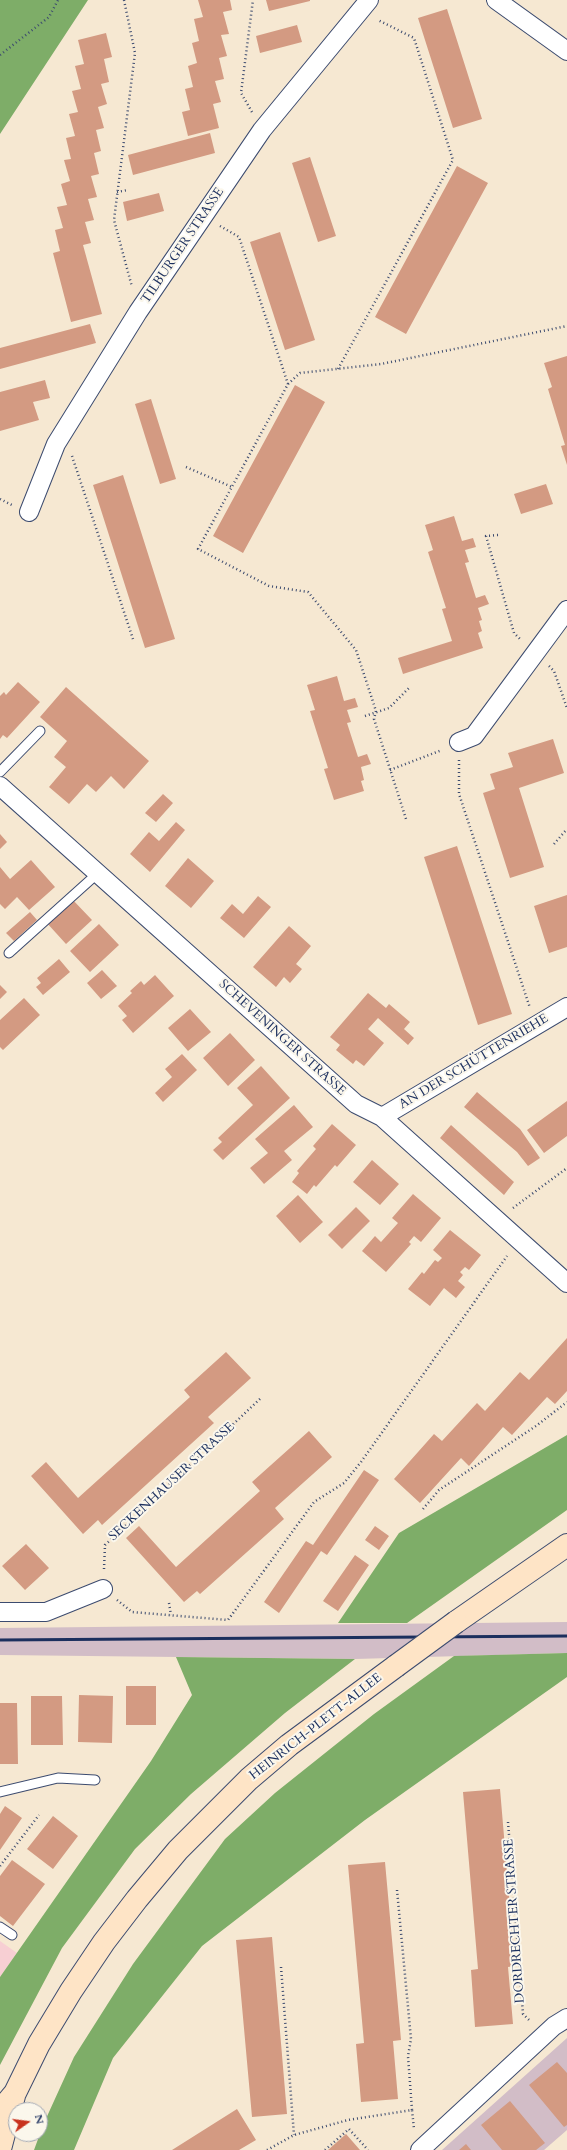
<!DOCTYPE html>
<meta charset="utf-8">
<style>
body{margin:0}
#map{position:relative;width:567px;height:2150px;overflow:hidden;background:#f6e8d2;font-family:Cardo,serif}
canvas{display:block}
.north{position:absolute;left:8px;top:2102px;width:40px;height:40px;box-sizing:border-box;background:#fbf7ec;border:1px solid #a1a7b3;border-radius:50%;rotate:76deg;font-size:11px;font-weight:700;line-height:16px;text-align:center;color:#1b2f5e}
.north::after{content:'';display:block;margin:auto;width:14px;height:18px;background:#c8321e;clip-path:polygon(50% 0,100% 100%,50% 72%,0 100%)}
</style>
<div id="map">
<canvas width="567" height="2150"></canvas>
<div class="north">N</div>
</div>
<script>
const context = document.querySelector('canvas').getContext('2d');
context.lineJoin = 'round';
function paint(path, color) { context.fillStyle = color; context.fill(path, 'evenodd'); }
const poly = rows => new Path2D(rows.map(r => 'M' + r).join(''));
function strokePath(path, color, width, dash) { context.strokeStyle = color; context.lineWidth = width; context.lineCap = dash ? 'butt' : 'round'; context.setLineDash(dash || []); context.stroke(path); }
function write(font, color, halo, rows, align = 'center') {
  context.font = font + ' Cardo,serif'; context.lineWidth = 4; context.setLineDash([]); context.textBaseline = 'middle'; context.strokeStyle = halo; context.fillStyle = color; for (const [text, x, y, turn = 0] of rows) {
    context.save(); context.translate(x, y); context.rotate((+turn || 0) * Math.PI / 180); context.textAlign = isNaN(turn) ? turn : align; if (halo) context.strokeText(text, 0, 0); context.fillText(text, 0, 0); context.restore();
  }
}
const built = poly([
 [0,1941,17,1953,0,1977]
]);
const industrial = poly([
 [567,1622,567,1653,355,1659,0,1655,0,1628],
 [567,2038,567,2130,544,2150,442,2150]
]);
const forest = poly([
 [0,0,88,0,0,134],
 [567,1435,567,1510,407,1623,338,1623,399,1533],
 [567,1653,567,1677,365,1820,202,1946,113,2058,74,2150,34,2150,44,2123,74,2057,133,1964,225,1839,275,1793,374,1714,454,1656],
 [176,1657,355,1659,285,1713,191,1794,135,1849,62,1948,0,2065,0,1977,151,1761,192,1695]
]);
const building = poly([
 [198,0,230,0,232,10,223,12,229,34,221,35,227,56,219,58,224,79,215,81,221,102,213,104,219,128,188,136,182,112,190,110,185,89,193,87,188,66,197,63,192,43,199,41,194,19,203,17],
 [266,0,310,0,310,1,269,11],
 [447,9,482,119,453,128,418,18],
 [297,25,302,42,260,53,256,36],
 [106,33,112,57,104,59,109,82,101,84,107,104,98,107,104,128,96,130,101,151,94,153,99,174,91,176,97,197,88,199,94,220,85,222,91,243,83,245,102,314,71,322,53,253,60,251,55,230,63,228,57,207,67,205,61,184,70,181,64,160,71,159,66,138,75,136,69,114,78,112,72,91,81,89,75,66,84,64,78,40],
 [210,133,215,153,133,175,128,155],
 [310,157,336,236,318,242,292,163],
 [457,166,488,183,406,334,375,317],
 [159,193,164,211,127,221,123,202],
 [280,232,315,340,285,350,250,242],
 [90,324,96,343,0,369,0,348],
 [567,356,567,465,561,446,565,445,548,389,552,387,544,363],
 [45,380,50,398,33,402,39,420,0,431,0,392],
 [295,385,325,402,243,553,213,536],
 [151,399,176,479,160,484,135,404],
 [123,475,175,639,145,648,93,485],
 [546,484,553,504,521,514,514,494],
 [454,516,462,541,473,538,476,547,465,550,469,562,465,563,476,598,485,595,489,604,478,608,482,620,479,621,482,631,478,633,483,648,403,674,398,658,452,641,442,609,446,608,428,552,433,550,425,525],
 [337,676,344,701,355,698,358,707,347,710,351,722,347,723,358,757,367,754,371,764,361,767,364,780,361,781,364,791,334,800,324,769,328,768,310,711,315,710,307,685],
 [18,682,40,702,7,738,3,735,0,739,0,696,4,692,6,695],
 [66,687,149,761,124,789,111,776,96,792,87,784,69,804,49,787,66,767,54,757,67,741,40,717],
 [553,739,564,773,519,788,544,867,510,878,483,793,495,789,490,774,513,767,508,753],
 [163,794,173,803,156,822,145,813],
 [176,822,185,830,150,872,130,854,149,832,159,841],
 [0,834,7,842,0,849],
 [457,846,512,1014,478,1025,424,857],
 [188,858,214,881,191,908,165,886],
 [31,860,55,887,29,910,17,897,5,909,0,904,0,867,10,879],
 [567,895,567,947,549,953,534,906],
 [258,896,271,907,244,938,220,918,232,904,243,914],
 [71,898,92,920,66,944,46,922],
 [30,912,37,920,14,941,6,933],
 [99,924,119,945,90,972,70,951],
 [289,926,311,946,296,964,302,969,290,983,284,977,276,987,253,967],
 [59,959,70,972,43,995,36,987,41,983,37,978],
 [102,970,117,986,101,999,87,983],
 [155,975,174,996,133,1033,122,1020,127,1016,118,1006,132,993,130,991,141,981,144,985],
 [0,985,7,992,0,999],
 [368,993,386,1008,389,1004,410,1022,404,1029,414,1038,408,1045,378,1018,368,1029,384,1043,364,1066,356,1060,353,1064,336,1050,340,1045,330,1037],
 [24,998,40,1015,3,1050,0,1047,0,1020],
 [190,1009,211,1032,188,1051,168,1028],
 [230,1033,255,1060,228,1086,203,1058],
 [182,1054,197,1070,163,1102,155,1093,172,1077,165,1069],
 [261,1066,290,1098,223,1160,213,1150,222,1142,218,1138,253,1105,237,1088],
 [477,1092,520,1129,540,1158,528,1166,517,1152,464,1107],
 [567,1101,567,1136,544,1153,527,1130],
 [294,1105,313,1127,284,1151,292,1160,264,1184,250,1168,268,1153,255,1139],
 [332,1124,356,1145,337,1167,335,1165,316,1187,314,1185,307,1194,292,1182,299,1173,297,1171,316,1149,313,1146],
 [451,1125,514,1182,504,1195,440,1138],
 [372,1160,399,1184,380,1205,353,1182],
 [413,1194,441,1218,421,1242,414,1236,409,1242,411,1244,386,1272,362,1251,375,1236,381,1242,398,1223,392,1218],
 [298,1195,323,1222,300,1243,276,1216],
 [356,1207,370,1221,342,1249,328,1235],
 [450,1230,481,1255,469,1270,465,1267,460,1272,463,1275,458,1281,465,1287,456,1298,444,1288,430,1306,408,1289,422,1272,424,1274,435,1260,438,1262,442,1258,433,1250],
 [567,1338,567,1391,555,1404,547,1397,512,1435,503,1427,469,1466,461,1458,420,1503,394,1479,434,1434,442,1441,477,1403,485,1411,520,1372,529,1380],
 [226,1352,251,1378,208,1417,214,1423,102,1525,98,1520,83,1534,31,1476,46,1462,78,1498,190,1397,184,1390],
 [309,1431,332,1457,275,1508,284,1519,200,1594,197,1591,184,1602,126,1538,139,1526,176,1567,260,1491,252,1482],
 [364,1470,379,1480,327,1555,321,1551,279,1613,264,1602,306,1541,313,1545],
 [375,1526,389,1536,379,1550,365,1540],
 [26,1544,49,1568,25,1590,2,1566],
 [355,1555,369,1565,338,1611,323,1601],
 [126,1686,156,1686,156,1725,126,1725],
 [79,1695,113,1696,112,1743,78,1742],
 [31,1696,62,1696,63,1745,31,1745],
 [0,1703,17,1703,18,1764,0,1764],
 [500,1789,515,1966,508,1967,513,2024,475,2027,471,1970,478,1969,463,1792],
 [5,1806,22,1818,0,1850,0,1814],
 [53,1816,78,1836,53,1869,27,1849],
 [12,1860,45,1884,13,1926,0,1916,0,1876],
 [385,1862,401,2040,393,2041,398,2099,361,2102,356,2044,364,2043,348,1865],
 [272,1937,287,2114,252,2117,236,1940],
 [557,2062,567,2073,567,2125,564,2127,529,2085],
 [510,2101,545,2143,536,2150,502,2150,481,2125],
 [237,2109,256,2140,239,2150,172,2150],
 [346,2134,360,2150,328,2150],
 [466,2144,471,2150,459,2150]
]);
const path = poly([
 [124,0,135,53,114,220,132,287],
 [0,55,49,17,58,0],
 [252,112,241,93,253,0],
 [117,192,128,190],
 [220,226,239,237,288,384,198,549,269,586,308,592,356,650,376,711,374,719,406,819],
 [338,369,453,160,414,38,378,20],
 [288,384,300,373,381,364,567,326],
 [72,456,133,639],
 [186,467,232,487],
 [0,499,12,505],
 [498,535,486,536,514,633,520,639],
 [549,666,554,671,567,708],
 [365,716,389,708,409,688],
 [459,760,459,794,530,1008],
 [390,770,442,750],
 [554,844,567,829],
 [513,1208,567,1168],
 [423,1509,439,1490,536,1426,567,1402],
 [104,1569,105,1545,262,1397],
 [117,1600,132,1612,228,1620,314,1502,344,1483,361,1462,507,1256],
 [169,1603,171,1615],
 [508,1822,523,2014,530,2021],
 [0,1866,39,1815],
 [397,1890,411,2039,408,2056,412,2110],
 [281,1967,294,2135],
 [267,2150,294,2135,348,2120,412,2110,414,2129],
 [325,2150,349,2129,368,2150]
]);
const lane = poly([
 [0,772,40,731],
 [9,953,98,873],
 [0,1792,58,1778,95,1780],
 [0,1927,12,1935]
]);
const street = poly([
 [496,0,567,51],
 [29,512,56,444,138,312,262,130,369,0],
 [459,742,474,736,567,610],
 [0,786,356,1104,382,1117,567,1283],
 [382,1117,567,1007],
 [0,1612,46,1612,103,1589],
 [420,2150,554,2026,567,2018]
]);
const secondary = poly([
 [456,1622,567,1545],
 [0,2111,15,2093,39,2044,71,1991,104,1942,137,1899,178,1850,249,1779,289,1745,396,1666],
 [0,2149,14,2096]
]);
const rail = poly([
 [0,1640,567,1636]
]);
const secondaryBridge = poly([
 [396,1666,456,1622]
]);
const streetNames = [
 ["TILBURGER STRASSE",183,246,-56],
 ["SCHEVENINGER STRASSE",282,1038,42],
 ["AN DER SCHÜTTENRIEHE",474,1062,-31],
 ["SECKENHAUSER STRASSE",172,1482,-43],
 ["HEINRICH-PLETT-ALLEE",316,1727,-38],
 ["DORDRECHTER STRASSE",515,1921,-94]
];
paint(built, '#f7cfd3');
paint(industrial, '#d2bdc7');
paint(forest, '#7ead68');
paint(building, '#d39a82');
strokePath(lane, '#3c4b6f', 11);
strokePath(street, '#3c4b6f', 20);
strokePath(secondary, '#3c4b6f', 24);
strokePath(path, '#3c4b6f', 2.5, [1, 3]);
strokePath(lane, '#fff', 9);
strokePath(street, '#fff', 18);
strokePath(secondary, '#fee4c6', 22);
strokePath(rail, '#1b2f5e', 3);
strokePath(secondaryBridge, '#3c4b6f', 24, []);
strokePath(secondaryBridge, '#fee4c6', 22);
write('13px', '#1b2f5e', '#fbf7ec', streetNames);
</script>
